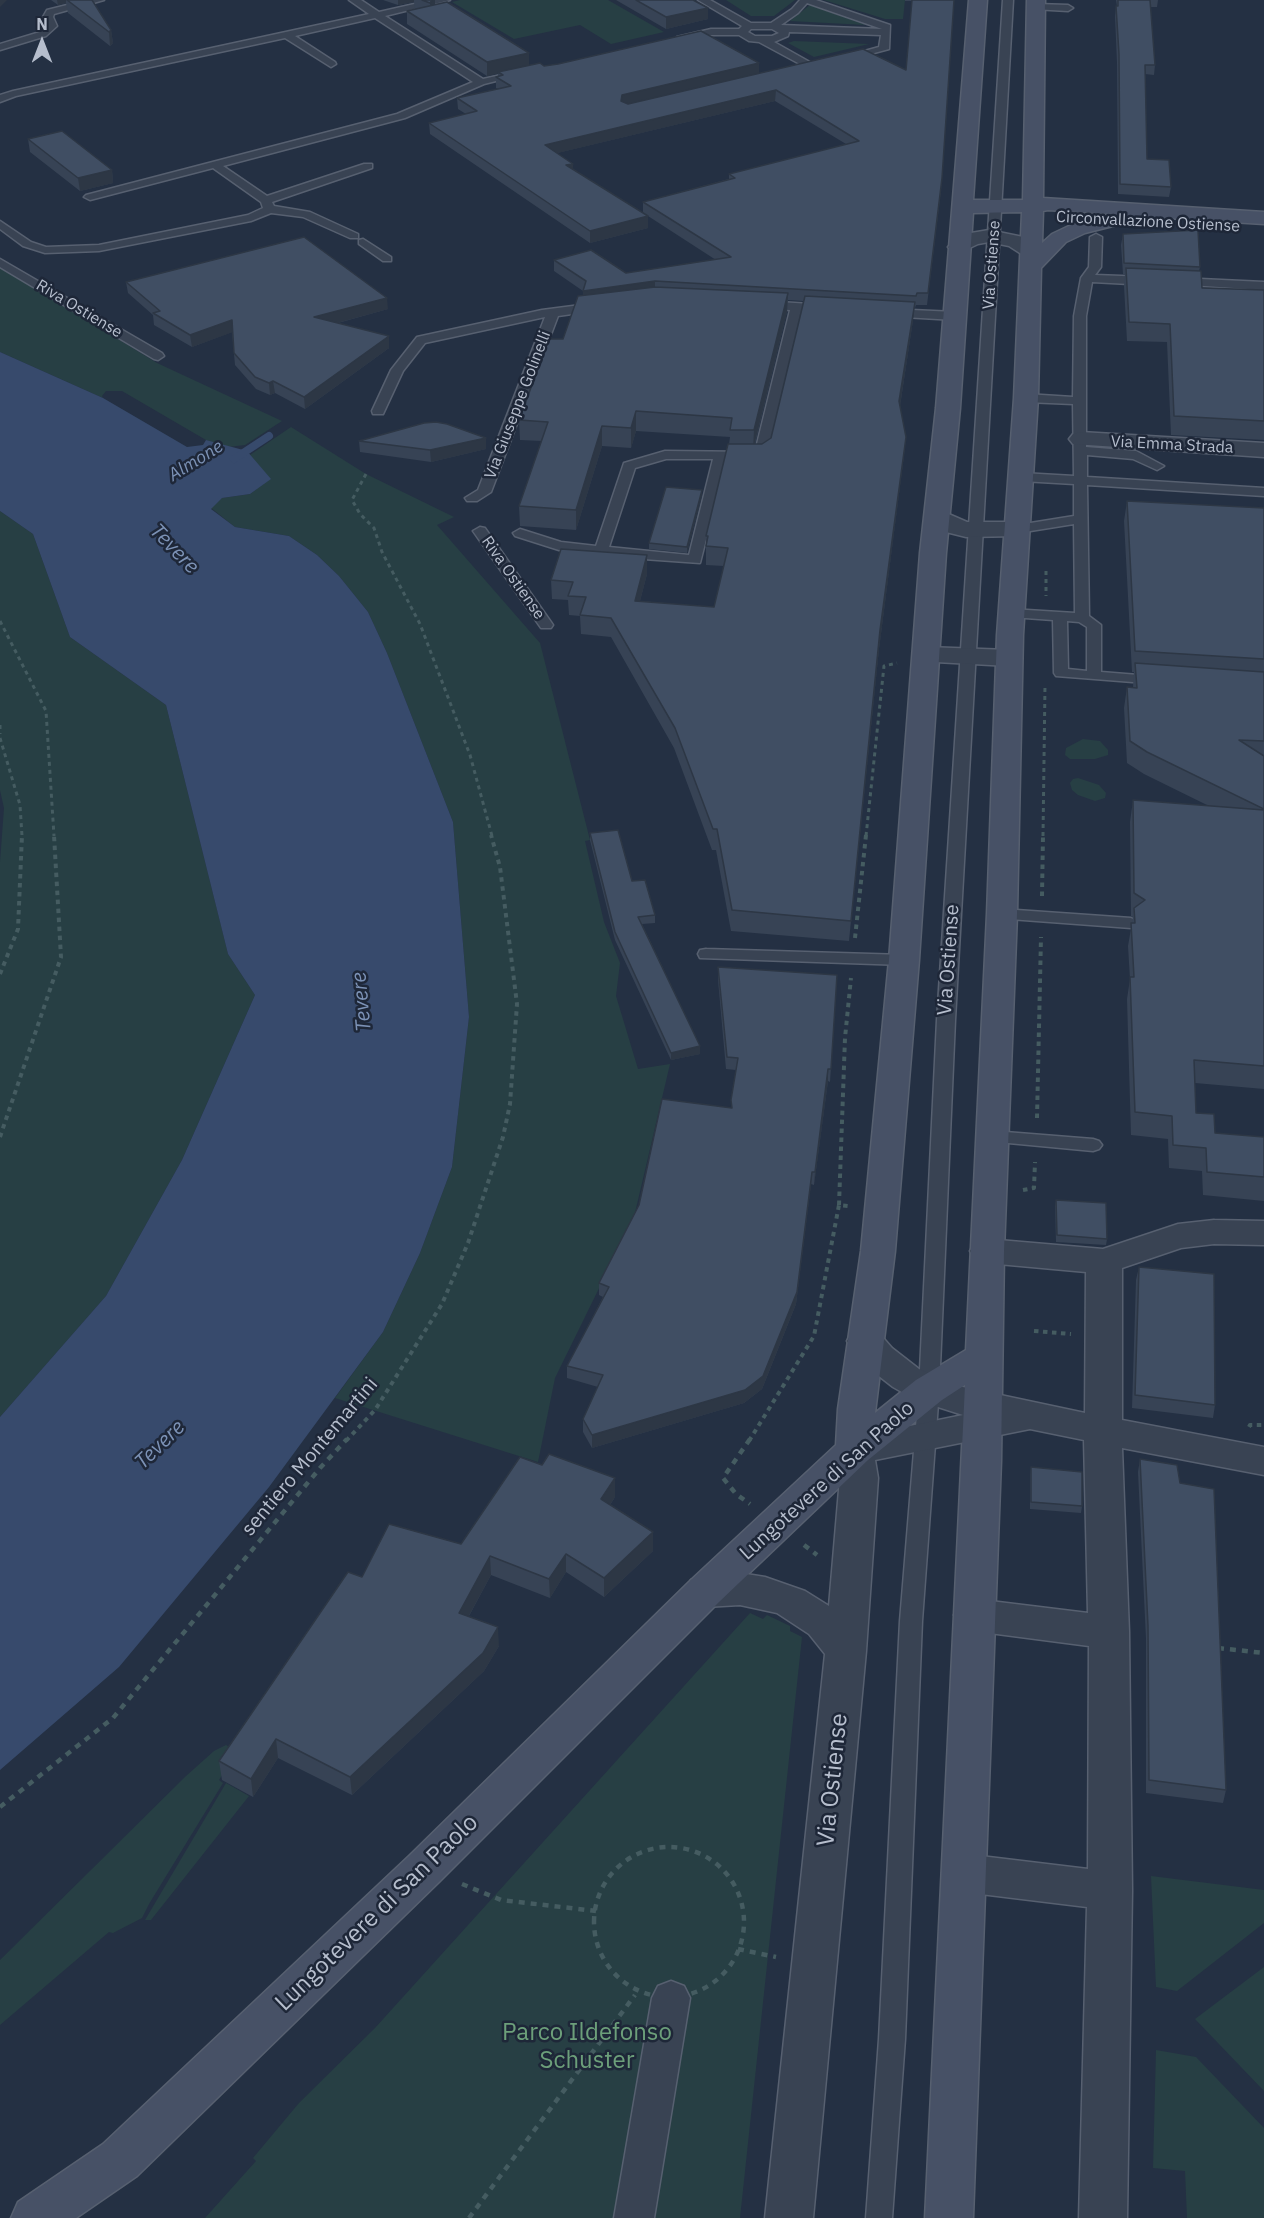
<!DOCTYPE html>
<style>
body{margin:0}
#map{position:relative;width:1264px;height:2218px;overflow:hidden;background:#243043;font-family:"IBM Plex Sans",sans-serif}
canvas{display:block}
.north{position:absolute;left:12px;top:12px;width:60px;height:60px;-webkit-text-stroke:4px #1e2738;paint-order:stroke;rotate:0deg;font-size:16px;font-weight:700;line-height:24px;text-align:center;color:#b6becd}
.north::after{content:'';display:block;margin:auto;width:21px;height:27px;background:#b6becd;clip-path:polygon(50% 0,100% 100%,50% 72%,0 100%)}
</style>
<div id="map">
<canvas width="1264" height="2218"></canvas>
<div class="north">N</div>
</div>
<script>
const context = document.querySelector('canvas').getContext('2d');
context.lineJoin = 'round';
function paint(path, color) { context.fillStyle = color; context.fill(path, 'evenodd'); }
const poly = rows => new Path2D(rows.map(r => 'M' + r).join(''));
function strokePath(path, color, width, dash) { context.strokeStyle = color; context.lineWidth = width; context.lineCap = dash ? 'butt' : 'round'; context.setLineDash(dash || []); context.stroke(path); }
function write(font, color, halo, rows, align = 'center') {
  context.font = font + ' "IBM Plex Sans",sans-serif'; context.lineWidth = 5; context.setLineDash([]); context.textBaseline = 'middle'; context.strokeStyle = halo; context.fillStyle = color; for (const [text, x, y, turn = 0] of rows) {
    context.save(); context.translate(x, y); context.rotate((+turn || 0) * Math.PI / 180); context.textAlign = isNaN(turn) ? turn : align; if (halo) context.strokeText(text, 0, 0); context.fillText(text, 0, 0); context.restore();
  }
}
const green = poly([
 [460,0,608,0,664,32,611,44,580,25,514,39,452,2],
 [726,0,795,0,774,16,751,16],
 [824,0,905,0,903,19,885,19],
 [810,5,866,25,790,21],
 [794,41,869,44,814,57,788,43],
 [0,267,157,363,282,421,245,445,228,447,206,440,122,391,106,391,102,396,103,398,0,352],
 [291,427,366,474,454,517,437,525,540,643,590,840,585,841,604,922,620,963,616,996,638,1069,670,1064,634,1217,555,1378,538,1462,335,1398,383,1332,420,1253,452,1167,469,1017,453,822,387,653,368,612,339,576,317,555,289,536,235,527,211,508,222,498,250,494,270,479,250,455],
 [0,511,33,534,70,637,166,705,228,954,255,995,182,1160,106,1296,0,1417,0,862,4,808,0,790],
 [1083,739,1100,741,1108,750,1108,755,1095,759,1070,759,1065,755,1066,748],
 [1078,778,1099,785,1106,793,1105,798,1095,801,1078,795,1072,790,1070,783,1073,779],
 [750,1613,763,1619,767,1615,790,1626,790,1631,802,1637,740,2218,205,2218,256,2161,253,2158,299,2103,375,2028],
 [226,1745,237,1751,219,1780,223,1783,149,1904,142,1918,113,1933,109,1932,0,2025,0,1960,186,1776,214,1751],
 [226,1783,249,1796,151,1920,145,1920],
 [1151,1876,1264,1890,1264,1923,1177,1991,1156,1987],
 [1264,1967,1264,2091,1195,2019],
 [1156,2050,1196,2057,1264,2128,1264,2218,1187,2218,1185,2171,1153,2168]
]);
const water = poly([
 [0,352,103,398,187,447,203,445,206,440,247,451,271,479,250,494,222,498,211,509,235,527,289,536,317,555,339,576,368,612,387,653,453,822,469,1017,452,1167,420,1253,383,1332,269,1487,119,1667,0,1770,0,1417,106,1296,182,1160,255,995,228,954,166,705,70,637,33,534,0,511]
]);
const stream = poly([
 [234,459,269,436]
]);
const pathFar2 = poly([
 [366,474,352,500,360,514,374,528,382,552,420,624,470,755,492,836],
 [1046,571,1046,596],
 [0,621,46,711,54,836],
 [0,725,0,734],
 [0,738,20,805,22,836],
 [866,836,884,666,897,663],
 [1043,836,1045,685]
]);
const pathFar1 = poly([
 [1042,896,1043,835],
 [855,938,866,835],
 [0,974,18,929,22,835],
 [1037,1118,1041,937],
 [0,1137,61,957,54,835],
 [1023,1190,1034,1188,1035,1162],
 [839,1205,845,1038,851,978],
 [1034,1331,1071,1334],
 [1249,1427,1250,1425,1264,1425],
 [346,1441,375,1410,442,1304,468,1243,503,1137,510,1104,517,1004,500,867,491,835],
 [749,1441,814,1336,839,1205,848,1206]
]);
const path = poly([
 [750,1439,723,1478,736,1494,750,1504],
 [804,1545,817,1555],
 [1218,1648,1264,1653],
 [0,1807,113,1718,320,1468,347,1439],
 '594 1922a75 75 0 1 1 150 0a75 75 0 1 1-150 0Z',
 [462,1884,501,1900,596,1911],
 [738,1949,776,1957],
 [469,2218,635,1995]
]);
const service = poly([
 [87,0,104,0,54,14,53,17,57,26,46,36,0,50,0,44,40,32,47,25,43,17,47,10,87,0],
 [349,0,361,0,379,12,432,0,450,0,385,16,483,79,519,71,524,74,484,84,405,118,223,166,267,196,364,164,372,164,372,168,272,202,274,206,310,212,358,234,358,238,350,238,303,217,271,213,251,221,99,251,45,253,23,246,0,229,0,221,31,242,46,247,99,245,248,215,263,208,261,202,213,168,90,200,84,197,86,195,397,114,473,82,375,18,295,36,335,62,336,64,331,67,285,38,16,96,0,102,0,95,13,91,369,14,349,0],
 [698,0,710,0,751,23,771,23,792,9,800,0,816,0,890,25,889,49,848,60,843,57,879,47,881,35,789,32,788,36,774,42,815,65,816,67,811,70,759,42,749,41,739,35,711,35,677,41,677,37,711,29,739,29,742,26,698,0],
 [807,3,882,29,781,25,798,13,807,3],
 [751,29,772,29,779,33,772,36,755,36,748,32,751,29],
 [1003,0,1013,0,955,1020,939,1390,922,1621,905,2039,892,2218,866,2218,879,2039,900,1621,919,1390,937,1020,1003,0],
 [1036,4,1068,5,1073,8,1068,11,1033,9,1031,7,1036,4],
 [1096,234,1102,237,1101,267,1095,275,1148,277,1154,281,1148,285,1092,282,1086,316,1086,447,1136,451,1164,466,1157,470,1133,459,1087,455,1087,477,1264,488,1264,496,1087,485,1089,616,1101,625,1101,672,1163,677,1165,680,1163,683,1158,684,1056,676,1054,673,1053,620,1011,617,1004,613,1011,609,1075,613,1074,524,1018,533,1011,529,1018,525,1074,516,1074,484,1022,481,1015,477,1022,473,1074,476,1073,404,1026,402,1020,398,1026,394,1073,397,1074,316,1081,278,1089,267,1090,237,1096,234],
 [1067,621,1079,622,1087,627,1087,671,1068,669,1067,621],
 [363,239,391,257,391,261,383,261,359,244,359,240,363,239],
 [0,259,162,353,164,356,158,360,154,359,0,267,0,259],
 [1179,278,1264,282,1264,290,1175,284,1175,280,1179,278],
 [764,301,826,305,832,309,826,313,802,311,768,456,761,460,726,460,700,563,601,556,559,550,515,536,513,533,520,529,561,542,596,546,624,463,665,451,755,452,790,310,760,308,758,305,764,301],
 [666,459,713,459,689,555,609,547,635,468,666,459],
 [596,303,602,307,600,310,558,316,491,492,477,501,467,501,465,498,478,490,545,317,425,343,403,371,383,414,373,414,372,411,391,370,417,337,542,310,596,303],
 [890,309,955,312,961,316,955,320,886,316,886,310,890,309],
 [480,527,485,528,551,622,553,625,551,628,541,628,473,531,480,527],
 [1002,909,1131,918,1139,923,1131,928,996,918,994,914,1002,909],
 [706,949,904,955,910,956,912,960,910,964,904,965,700,958,698,954,700,950,706,949],
 [993,1131,1093,1139,1099,1141,1102,1145,1099,1149,1093,1151,987,1141,984,1137,987,1133,993,1131]
]);
const pedestrian = poly([
 [671,1981,684,1986,690,1998,654,2218,614,2218,652,1998,658,1986,671,1981]
]);
const minor = poly([
 [989,230,1023,237,1041,251,1037,255,1030,257,1023,255,1009,246,989,242,978,244,959,253,952,251,948,247,965,234,989,230],
 [1081,432,1264,443,1264,457,1073,444,1069,439,1073,434,1081,432],
 [937,509,967,522,1018,522,1027,524,1030,529,1027,534,1018,536,966,537,946,532,928,521,925,516,928,511,937,509],
 [926,647,1009,650,1018,652,1022,658,1018,664,1009,666,917,661,913,655,917,649,926,647],
 [1214,1220,1264,1221,1264,1245,1214,1244,1181,1248,1122,1268,1122,1420,1264,1447,1264,1475,1122,1448,1129,1632,1132,1891,1127,2218,1079,2218,1087,1907,964,1892,949,1886,942,1873,949,1860,964,1854,1088,1869,1089,1646,974,1631,960,1626,954,1615,960,1604,974,1599,1088,1613,1084,1440,1030,1429,875,1460,878,1478,866,1651,813,2218,765,2218,825,1654,809,1634,777,1613,740,1605,705,1607,691,1602,685,1591,691,1580,705,1575,740,1573,765,1577,805,1591,829,1606,840,1478,836,1450,842,1440,963,1415,916,1400,893,1387,866,1366,852,1350,847,1341,852,1332,865,1328,878,1332,892,1348,919,1369,958,1386,1085,1413,1086,1272,987,1263,975,1260,970,1251,975,1242,987,1239,1103,1249,1178,1224,1214,1220]
]);
const secondary = poly([
 [969,0,987,0,973,200,1023,200,1027,0,1045,0,1043,198,1264,212,1264,224,1118,215,1124,220,1121,224,1085,233,1066,242,1041,268,1038,398,1023,635,1017,914,1004,1251,1001,1461,973,2218,925,2218,965,1385,942,1400,868,1460,719,1602,440,1881,137,2176,76,2218,11,2218,18,2202,103,2144,410,1855,691,1580,836,1445,838,1409,861,1251,889,960,920,553,936,408,969,0],
 [1043,211,1048,210,1112,214,1071,225,1052,234,1042,243,1043,211],
 [1022,212,1014,398,997,635,987,914,966,1350,916,1380,875,1413,895,1251,919,960,946,553,960,408,973,213,1022,212]
]);
const wall = poly([
 [51,0,92,0,111,30,113,43,110,46,68,13,66,3,58,5],
 [383,0,435,0,435,5,529,53,529,66,759,63,759,73,906,70,912,1,905,1,905,0,954,0,941,190,927,305,916,305,915,308,914,307,913,320,900,406,906,437,904,455,879,649,849,941,731,931,716,850,712,850,674,748,611,637,581,634,580,616,569,615,568,600,552,599,551,580,647,555,647,574,640,601,714,607,724,566,706,565,706,536,729,444,730,437,636,431,631,448,602,446,576,530,520,526,519,506,542,441,520,440,519,420,563,339,583,295,583,291,554,271,554,260,626,273,716,260,648,216,648,228,590,243,430,134,429,123,466,114,458,109,457,98,498,89,496,88,496,77,498,77,498,73,487,76,407,24,407,11,415,9,414,2,398,5],
 [775,101,846,144,729,174,729,179,643,202,643,213,573,169,557,153],
 [788,300,803,301,771,438,762,444,755,444,787,312],
 [616,0,693,0,708,8,708,19,666,29],
 [1116,0,1158,0,1157,7,1150,7,1155,65,1154,75,1145,74,1147,159,1171,187,1169,197,1118,194,1117,63,1115,16,1116,6,1117,6],
 [28,139,112,170,113,183,80,191,30,152],
 [1123,234,1200,267,1199,271,1202,288,1264,290,1264,440,1171,435,1167,342,1127,341,1124,286,1125,274,1123,274,1121,245],
 [126,282,388,309,338,323,389,336,389,348,305,409,275,393,270,395,256,389,235,365,232,332,192,347,154,325,153,315,128,293],
 [359,441,486,449,431,462,360,452],
 [702,495,687,553,649,549,649,543],
 [1127,501,1264,508,1264,1089,1195,1083,1196,1113,1215,1133,1264,1137,1264,1201,1203,1195,1202,1171,1169,1168,1168,1139,1131,1135,1127,999,1130,979,1128,946,1133,917,1131,916,1130,822,1133,800,1209,806,1144,774,1127,763,1124,708,1127,687,1133,687,1134,672,1132,672,1124,521],
 [590,833,632,881,655,915,655,923,642,924,700,1046,700,1054,671,1060,615,940,590,840],
 [718,967,837,975,830,1082,828,1081,814,1185,811,1184,796,1304,762,1389,744,1403,592,1448,583,1432,583,1419,598,1387,567,1378,567,1366,603,1297,599,1295,599,1283,731,1108,731,1100,736,1070,726,1069,718,980],
 [1056,1200,1107,1239,1106,1245,1056,1242,1055,1206],
 [1139,1267,1215,1405,1213,1418,1132,1408,1136,1280],
 [1140,1459,1226,1790,1223,1803,1146,1793,1146,1639,1138,1472],
 [1031,1467,1082,1506,1081,1513,1030,1509,1030,1474],
 [615,1497,610,1505,653,1551,604,1597,566,1572,550,1598,491,1575,469,1616,499,1646,484,1671,352,1795,278,1758,253,1797,222,1780,219,1761,362,1577,461,1544]
]);
const shadedWall = poly([
 [0,0,7,0,0,7],
 [57,0,66,0,66,3,58,5],
 [398,0,414,0,414,2,398,5],
 [432,0,435,0,435,8,431,16,430,3],
 [708,8,708,19,666,29,666,17],
 [111,30,113,43,110,46,109,32],
 [529,53,529,67,487,76,487,62],
 [759,63,759,74,621,112,621,101,622,95],
 [776,90,775,101,545,156,545,145],
 [573,164,573,175,566,165],
 [112,170,113,183,80,191,78,178],
 [648,216,648,228,590,243,590,231],
 [655,281,655,293,583,302,583,291],
 [788,293,787,312,753,450,754,430],
 [387,298,388,309,315,329,314,317],
 [915,302,913,320,898,419,899,401],
 [232,320,233,332,192,347,190,335],
 [389,336,389,348,305,409,304,397],
 [273,381,275,393,270,395,269,383],
 [636,411,636,431,631,448,631,428],
 [602,426,602,446,576,530,576,510],
 [906,437,904,455,879,649,849,941,880,630],
 [486,438,486,449,431,462,430,450],
 [702,490,702,495,687,553,687,547],
 [647,555,647,574,635,620,635,601],
 [700,1046,700,1054,671,1060,671,1053],
 [828,1069,828,1081,814,1185,815,1172],
 [812,1172,811,1184,796,1304,762,1389,744,1403,592,1448,592,1435],
 [615,1478,615,1497,601,1518,601,1499],
 [653,1532,653,1551,604,1597,604,1578],
 [566,1554,566,1572,550,1598,549,1579],
 [490,1556,491,1575,460,1632,459,1613],
 [498,1627,499,1646,484,1671,352,1795,350,1777],
 [276,1739,278,1758,253,1797,251,1779]
]);
const building = poly([
 [67,0,92,0,111,30,109,32,67,0],
 [422,0,432,0,430,3,422,0],
 [636,0,693,0,708,8,666,17,636,0],
 [912,0,954,0,942,178,928,293,917,293,916,296,655,281,583,291,586,281,554,260,591,250,626,273,731,257,643,202,735,178,729,174,859,141,776,90,545,145,573,164,566,165,648,216,590,231,429,123,477,111,457,98,511,86,496,77,503,75,498,72,540,63,544,66,558,64,701,31,759,63,622,95,621,101,628,104,863,49,906,70,912,0],
 [1118,0,1150,0,1155,65,1145,65,1147,159,1169,160,1171,187,1120,184,1119,54,1116,6,1118,6,1118,0],
 [447,2,529,53,487,62,407,11,447,2],
 [62,131,112,170,78,178,28,139,62,131],
 [1198,230,1200,267,1124,263,1123,234,1198,230],
 [304,237,387,298,314,317,389,336,304,397,273,381,269,383,255,377,234,353,232,320,190,335,153,313,160,311,126,282,304,237],
 [1126,268,1201,271,1202,288,1264,290,1264,421,1174,416,1170,324,1129,322,1126,268],
 [655,287,788,293,754,430,730,430,732,418,636,411,631,428,602,426,576,510,519,506,548,422,519,420,549,339,563,339,578,296,655,287],
 [805,296,915,302,899,401,906,437,880,630,851,921,732,910,717,829,713,829,675,728,611,618,580,615,586,597,568,596,573,582,551,580,561,549,647,555,635,601,714,607,728,548,706,546,708,536,706,536,728,444,762,444,771,438,805,296],
 [436,422,447,424,486,438,430,450,359,441,424,423,436,422],
 [666,487,702,490,687,547,649,543,666,487],
 [1127,501,1264,508,1264,659,1135,651,1127,501],
 [1135,663,1264,672,1264,741,1239,740,1264,756,1264,809,1147,752,1130,741,1127,687,1137,688,1135,663],
 [1133,800,1264,810,1264,1066,1194,1060,1196,1113,1214,1114,1215,1133,1264,1137,1264,1177,1207,1172,1206,1148,1173,1145,1172,1116,1135,1112,1130,977,1134,977,1131,923,1135,923,1134,908,1145,900,1134,893,1133,800],
 [618,830,632,881,645,880,655,915,638,917,700,1046,671,1053,615,932,590,833,618,830],
 [718,967,837,975,831,1069,828,1069,815,1172,812,1172,797,1292,763,1376,745,1390,592,1435,583,1419,603,1375,567,1366,609,1287,599,1283,639,1205,662,1099,732,1108,731,1100,738,1058,727,1057,718,967],
 [1056,1200,1106,1203,1107,1239,1057,1235,1056,1200],
 [1139,1267,1214,1274,1215,1405,1135,1395,1139,1267],
 [549,1454,615,1478,601,1499,653,1532,604,1578,566,1554,549,1579,490,1556,459,1613,498,1627,483,1653,350,1777,276,1739,251,1779,219,1761,348,1572,362,1577,389,1524,461,1544,520,1457,542,1465,549,1454],
 [1140,1459,1177,1465,1180,1483,1214,1489,1226,1790,1149,1780,1148,1626,1140,1459],
 [1031,1467,1082,1472,1082,1506,1031,1502,1031,1467]
]);
const farStreetnames = [
 ["Circonvallazione Ostiense",1148,222,3],
 ["Via Ostiense",992,265,-86],
 ["Riva Ostiense",79,309,31],
 ["Via Giuseppe Golinelli",518,405,-69],
 ["Via Emma Strada",1172,445,3],
 ["Riva Ostiense",513,578,55]
];
const farWaternames = [
 ["Almone",196,461,-32]
];
const streetNames = [
 ["Via Ostiense",949,960,-86],
 ["sentiero Montemartini",310,1457,-50],
 ["Lungotevere di San Paolo",827,1481,-42]
];
const waterNames = [
 ["Tevere",174,549,46],
 ["Tevere",362,1002,-95],
 ["Tevere",160,1445,-44]
];
const nearStreetnames = [
 ["Via Ostiense",833,1780,-84],
 ["Lungotevere di San Paolo",377,1913,-44]
];
const nearParknames = [
 ["Parco Ildefonso",587,2033],
 ["Schuster",587,2061]
];
paint(green, '#273f44');
paint(water, '#374a6c');
strokePath(stream, '#374a6c', 8);
strokePath(service, '#576070', 3);
strokePath(pedestrian, '#576070', 3);
strokePath(minor, '#576070', 3);
strokePath(secondary, '#576070', 3);
strokePath(pathFar2, '#455c61', 3, [4, 4]);
strokePath(pathFar1, '#455c61', 4, [4.5, 4.5]);
strokePath(path, '#455c61', 4.5, [6, 6]);
paint(service, '#394353');
paint(pedestrian, '#394353');
paint(minor, '#394353');
paint(secondary, '#475166');
paint(wall, '#374355');
paint(shadedWall, '#2d3745');
paint(building, '#404e63');
strokePath(building, '#2d3745', 1.5);
write('16px', '#b6becd', '#1e2738', farStreetnames);
write('italic 18px', '#7c92b6', '#1e2738', farWaternames);
write('20px', '#b6becd', '#1e2738', streetNames);
write('italic 21px', '#7c92b6', '#1e2738', waterNames);
write('24px', '#b6becd', '#1e2738', nearStreetnames);
write('24px', '#6c9f7a', '#1e2738', nearParknames);
</script>
